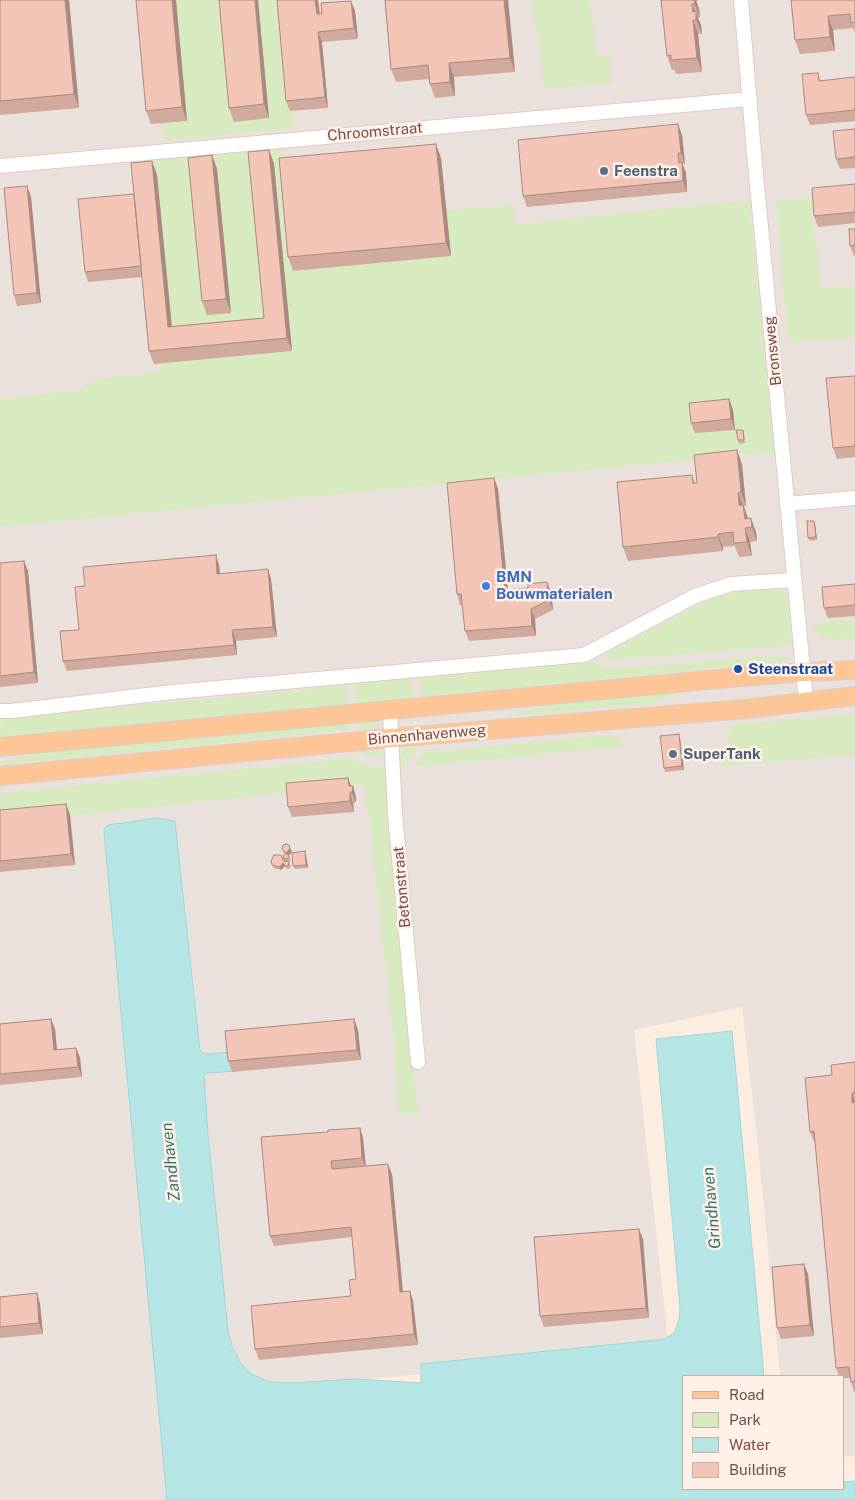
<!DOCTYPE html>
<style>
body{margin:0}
#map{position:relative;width:855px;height:1500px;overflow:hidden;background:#fdede1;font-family:"Public Sans",sans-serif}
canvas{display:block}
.legend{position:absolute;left:682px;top:1375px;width:162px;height:115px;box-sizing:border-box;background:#fff1e7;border:1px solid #c7b0a7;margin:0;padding:6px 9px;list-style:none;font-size:15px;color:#744f47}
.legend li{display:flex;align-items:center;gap:10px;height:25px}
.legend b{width:25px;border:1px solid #c7b0a7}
</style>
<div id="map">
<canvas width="855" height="1500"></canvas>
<ul class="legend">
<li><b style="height:6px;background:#fec597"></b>Road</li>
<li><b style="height:14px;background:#d8eabf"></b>Park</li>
<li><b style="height:14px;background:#b5e6e5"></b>Water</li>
<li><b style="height:14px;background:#f3c5b7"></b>Building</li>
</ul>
</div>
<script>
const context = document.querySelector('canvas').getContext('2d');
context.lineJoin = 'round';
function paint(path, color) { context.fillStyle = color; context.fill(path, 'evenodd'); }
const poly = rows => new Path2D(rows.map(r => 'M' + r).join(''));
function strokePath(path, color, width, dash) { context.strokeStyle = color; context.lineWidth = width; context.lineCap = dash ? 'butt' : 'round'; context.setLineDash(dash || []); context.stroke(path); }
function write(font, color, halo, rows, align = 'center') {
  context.font = font + ' "Public Sans",sans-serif'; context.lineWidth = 5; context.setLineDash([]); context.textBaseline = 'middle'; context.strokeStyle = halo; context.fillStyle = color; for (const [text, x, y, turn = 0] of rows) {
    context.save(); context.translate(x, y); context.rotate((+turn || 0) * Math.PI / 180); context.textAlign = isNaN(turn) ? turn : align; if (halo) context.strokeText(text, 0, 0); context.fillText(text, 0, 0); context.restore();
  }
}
const industrial = poly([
 [0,0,855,0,855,1456,844,1457,844,1376,780,1376,759,1156,742,1007,634,1030,670,1357,433,1373,263,1389,229,1358,202,1062,175,821,178,1500,0,1500]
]);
const green = poly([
 [165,0,283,0,295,128,163,141,157,61],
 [532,0,590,0,596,56,609,55,611,83,545,89],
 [282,149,293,263,450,251,446,210,512,205,515,224,749,200,774,452,0,527,0,399,78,390,95,379,161,371,137,162],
 [811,198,821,289,855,286,855,338,788,342,776,201],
 [765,588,783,591,787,595,792,643,789,646,609,660,604,654,712,599,736,591],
 [855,619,855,638,835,640,824,638,815,633,812,623],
 [781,655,788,658,790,661,421,697,419,678,593,661,605,668,614,669],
 [411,678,413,698,356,704,354,684],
 [345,685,347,705,0,738,0,725,5,718,275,693],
 [679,692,649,704,507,716,566,700],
 [855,714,855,755,721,766,731,725],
 [378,716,379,727,358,729,358,718],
 [349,719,349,730,0,765,0,762,58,747],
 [612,735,628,746,414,767,425,752],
 [417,742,417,751,400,770,400,758,403,750,410,743],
 [376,746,382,759,363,754,360,747],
 [353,758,357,762,384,769,418,1113,399,1115,393,1032,365,785,0,823,0,793]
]);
const water = poly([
 [157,818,175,821,200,1050,204,1054,234,1052,236,1071,207,1073,204,1076,208,1134,228,1331,232,1346,241,1364,251,1374,269,1382,294,1383,356,1379,421,1383,421,1364,666,1339,675,1331,679,1320,680,1307,656,1039,732,1031,764,1376,684,1376,684,1489,844,1489,844,1482,855,1481,855,1500,166,1500,166,1488,104,833,104,829,108,825,157,818]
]);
const minor = poly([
 [741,0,754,153,806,701],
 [0,166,750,99],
 [787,504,855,498],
 [0,711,12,711,173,692,584,655,695,596,731,584,793,580],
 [390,711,395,815,418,1062]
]);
const major = poly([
 [0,747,729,678,803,672,855,670],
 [0,776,391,738,745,709,855,696]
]);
const wall = poly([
 [0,0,69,0,79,108,0,115],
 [176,0,187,121,151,124,146,111],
 [219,0,258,0,269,118,234,122,229,108],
 [277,0,318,0,320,14,322,14,351,1,355,11,358,39,322,42,328,108,290,111,286,101],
 [385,0,508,0,515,72,454,77,455,96,435,98,430,84,429,79,396,82,391,69],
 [661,0,698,0,698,1,696,1,699,9,700,17,698,18,701,25,702,34,698,34,702,72,676,74,674,69,672,70,667,56],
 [791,0,855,0,855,33,853,28,833,30,835,51,800,54,795,40],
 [818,73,821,81,855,77,855,121,810,125,806,115],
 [855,129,855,168,840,169,836,159],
 [682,135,685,164,682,164,686,173,687,192,527,207,523,196],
 [269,150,274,164,292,351,154,364,149,351,142,277,88,282,85,272,134,194,152,161,157,175,172,326,264,318],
 [212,155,217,169,231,313,207,315,202,301],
 [441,158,451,256,293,271,288,257],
 [855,184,855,223,818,227,814,216],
 [27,186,31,197,41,303,17,306,14,295],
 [855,229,855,256,854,256,850,246],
 [855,376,855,457,837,459,833,448],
 [729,399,733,410,735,430,695,433,691,423],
 [743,430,744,433,745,443,739,444,738,440],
 [742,464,746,506,744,506,748,518,756,532,757,541,750,542,752,556,739,557,735,546,723,547,723,551,628,561,623,547,692,475,695,483],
 [494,478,498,489,508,590,551,592,553,610,535,619,536,636,469,641,465,631,462,605,460,605,457,594],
 [814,521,815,524,817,540,810,541,808,538],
 [24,561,28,571,38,683,0,687,0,563],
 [219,565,220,574,268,569,271,579,277,637,236,641,237,655,67,671,63,661,79,630,85,586],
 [855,584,855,616,828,618,824,608],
 [680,738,684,770,665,772,664,768],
 [351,786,356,797,356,802,353,804,354,812,292,817,288,807],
 [0,810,70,815,75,865,0,872],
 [289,845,292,852,289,856,291,860,289,862,291,866,289,869,287,869,285,866,281,870,274,868,271,861,284,862,285,862,283,858,285,855,282,849],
 [305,851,306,855,308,868,295,869,293,866],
 [51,1019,55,1029,57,1050,76,1048,80,1058,82,1077,0,1085,0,1024],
 [354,1019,358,1030,361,1060,232,1072,228,1061],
 [855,1062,855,1392,854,1392,851,1382,850,1378,844,1378,844,1376,839,1376,836,1368,815,1142,814,1142,810,1132,832,1075],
 [360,1128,363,1138,366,1166,392,1174,402,1292,410,1291,413,1301,418,1345,259,1360,255,1349,351,1296,356,1279,352,1237,274,1246,270,1236,328,1132],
 [643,1239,649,1318,544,1327,540,1316],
 [808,1274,814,1336,781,1339,777,1328],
 [37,1293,40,1304,43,1334,0,1338,0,1297]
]);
const shadedWall = poly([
 [65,0,69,0,79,108,74,94],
 [172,0,176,0,187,121,182,107],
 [255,0,258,0,269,118,264,104],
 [315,0,318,0,321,25,317,14],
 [504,0,508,0,515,72,510,58],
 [693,0,696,0,699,9,700,17],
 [351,1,355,11,358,39,354,28],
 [692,4,701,25,702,34,693,12],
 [828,16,833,30,835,51,830,37],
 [693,20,698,34,702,72,697,58],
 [318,32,322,42,328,108,325,97],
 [449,63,454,77,455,96,450,82],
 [678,124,682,135,685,164,681,153],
 [436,144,441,158,451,256,446,243],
 [269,150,274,164,292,351,287,338],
 [212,155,217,169,231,313,226,299],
 [152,161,157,175,173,340,168,327],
 [682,162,686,173,687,192,683,181],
 [27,186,31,197,41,303,37,293],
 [729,399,733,410,735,430,731,419],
 [737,450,742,464,746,506,741,492],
 [494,478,498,489,509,600,505,590],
 [738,493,743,506,739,505],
 [743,505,748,518,745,519],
 [751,518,756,532,757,541,752,527],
 [814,521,815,524,817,540,816,537],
 [745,528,750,542,752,556,747,542],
 [718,534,723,547,723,551,718,537],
 [216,555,219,565,221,584,217,574],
 [24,561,28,571,38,683,34,672],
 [268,569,271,579,277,637,273,627],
 [547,582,551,592,553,610,549,600],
 [531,609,535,619,536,636,532,626],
 [232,630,236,641,237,655,234,645],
 [679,734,680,738,684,770,682,766],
 [348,778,352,788,353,786,356,797,356,802,349,786],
 [350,793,353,804,354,812,350,801],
 [66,804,70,815,75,865,71,854],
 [290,848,292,852,288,856,287,853],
 [305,851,306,855,308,868,306,865],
 [283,863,285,866,281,870,280,867],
 [51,1019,55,1029,58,1061,54,1050],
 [354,1019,358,1030,361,1060,357,1050],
 [76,1048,80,1058,82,1077,78,1067],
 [852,1093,855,1102,852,1103],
 [360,1128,363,1138,366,1169,362,1158],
 [388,1164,392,1174,404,1302,400,1292],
 [639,1229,643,1239,649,1318,646,1308],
 [804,1264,808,1274,814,1336,810,1325],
 [410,1291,413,1301,418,1345,414,1334],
 [37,1293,40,1304,43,1334,39,1323]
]);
const building = poly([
 [0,0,65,0,74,94,0,101,0,0],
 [136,0,172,0,182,107,146,111,136,0],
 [219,0,255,0,264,104,229,108,219,0],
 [277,0,315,0,317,14,322,14,321,3,351,1,354,28,318,32,325,97,286,101,277,0],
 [385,0,504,0,510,58,449,63,450,82,430,84,428,65,391,69,385,0],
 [661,0,694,0,695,4,692,4,693,12,696,11,696,20,693,20,697,58,671,60,671,55,667,56,661,0],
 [791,0,855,0,855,22,851,23,850,14,828,16,830,37,795,40,791,0],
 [818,73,819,81,855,77,855,110,806,115,802,74,818,73],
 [678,124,681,153,678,153,679,163,682,162,683,181,523,196,518,140,678,124],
 [855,129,855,157,836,159,833,131,855,129],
 [436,144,446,243,288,257,279,158,436,144],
 [269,150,287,338,149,351,131,163,152,161,168,327,264,318,248,152,269,150],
 [212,155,226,299,202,301,188,158,212,155],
 [855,184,855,212,814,216,812,188,855,184],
 [27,186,37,293,14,295,4,188,27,186],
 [134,194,141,266,85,272,78,199,134,194],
 [849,229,855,229,855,245,850,246,849,229],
 [855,376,855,446,833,448,826,378,855,376],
 [729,399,731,419,691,423,689,403,729,399],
 [736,430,743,430,744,440,738,440,736,430],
 [737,450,741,492,738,493,739,505,743,505,745,519,751,518,752,527,745,528,747,542,734,543,733,532,718,534,718,537,623,547,617,482,692,475,693,483,697,483,694,455,737,450],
 [494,478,505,590,528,588,528,584,547,582,549,600,531,609,532,626,465,631,461,594,457,594,447,483,494,478],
 [807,521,814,521,816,537,808,538,807,521],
 [216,555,217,574,268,569,273,627,232,630,234,645,63,661,60,631,79,630,75,587,85,586,83,567,216,555],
 [24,561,34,672,0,676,0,563,24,561],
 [855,584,855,605,824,608,822,587,855,584],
 [679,734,682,766,664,768,660,736,679,734],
 [348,778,349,786,353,786,352,792,350,793,350,801,288,807,286,783,348,778],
 [66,804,71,854,0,861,0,810,66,804],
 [286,844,289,845,290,848,287,853,284,852,282,849,283,845,286,844],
 [305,851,306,865,293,866,292,853,305,851],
 [287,853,289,857,286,859,283,858,284,855,287,853],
 [274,855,281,855,284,862,287,861,289,862,288,866,285,866,283,863,280,867,272,865,271,861,274,855],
 [51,1019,54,1050,76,1048,78,1067,0,1074,0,1024,51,1019],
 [354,1019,357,1050,228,1061,225,1031,354,1019],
 [855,1062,855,1092,852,1093,852,1103,855,1102,855,1381,851,1382,849,1367,836,1368,814,1131,810,1132,805,1078,832,1075,831,1065,855,1062],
 [360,1128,362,1158,331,1161,332,1169,388,1164,400,1292,410,1291,414,1334,255,1349,251,1306,351,1296,349,1280,356,1279,351,1227,270,1236,261,1137,328,1132,328,1130,360,1128],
 [639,1229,646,1308,540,1316,534,1237,639,1229],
 [804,1264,810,1325,777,1328,772,1267,804,1264],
 [37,1293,39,1323,0,1327,0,1297,37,1293]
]);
const markers = [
 [604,171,5,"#5c6f8a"],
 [486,586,5,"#3f7fe0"],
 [738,669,5,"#1a4fb4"],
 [673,754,5,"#5c6f8a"]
];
const streetNames = [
 ["Chroomstraat",375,132,-5],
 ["Bronsweg",773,351,-96],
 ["Binnenhavenweg",427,735,-5],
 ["Betonstraat",402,887,-95]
];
const serviceNames = [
 ["Feenstra",614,171],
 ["SuperTank",683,754]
];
const shopNames = [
 ["BMN",496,577],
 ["Bouwmaterialen",496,594]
];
const transitNames = [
 ["Steenstraat",748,669]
];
const waterNames = [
 ["Zandhaven",171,1162,-96],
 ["Grindhaven",712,1208,-95]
];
paint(industrial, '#ebe1dc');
paint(green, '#d8eabf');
paint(water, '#b5e6e5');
strokePath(water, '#9bd8d7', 1);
strokePath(minor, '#e3c9bf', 16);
strokePath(major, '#d8cecb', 20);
strokePath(minor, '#fff', 14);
strokePath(major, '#fec597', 18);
paint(wall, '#d1a99d');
paint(shadedWall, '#aa8a80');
paint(building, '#f3c5b7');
strokePath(building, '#aa8a80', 1);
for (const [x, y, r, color] of markers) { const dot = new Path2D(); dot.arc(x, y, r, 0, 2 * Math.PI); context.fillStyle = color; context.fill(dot); strokePath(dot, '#fff1e7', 2); }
write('15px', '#744f47', '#fff1e7', streetNames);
write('bold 15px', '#4e5e75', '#fff1e7', serviceNames, 'left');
write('bold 15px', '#366cbe', '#fff1e7', shopNames, 'left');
write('bold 15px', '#164399', '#fff1e7', transitNames, 'left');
write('italic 16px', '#387473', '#fff1e7', waterNames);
</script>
